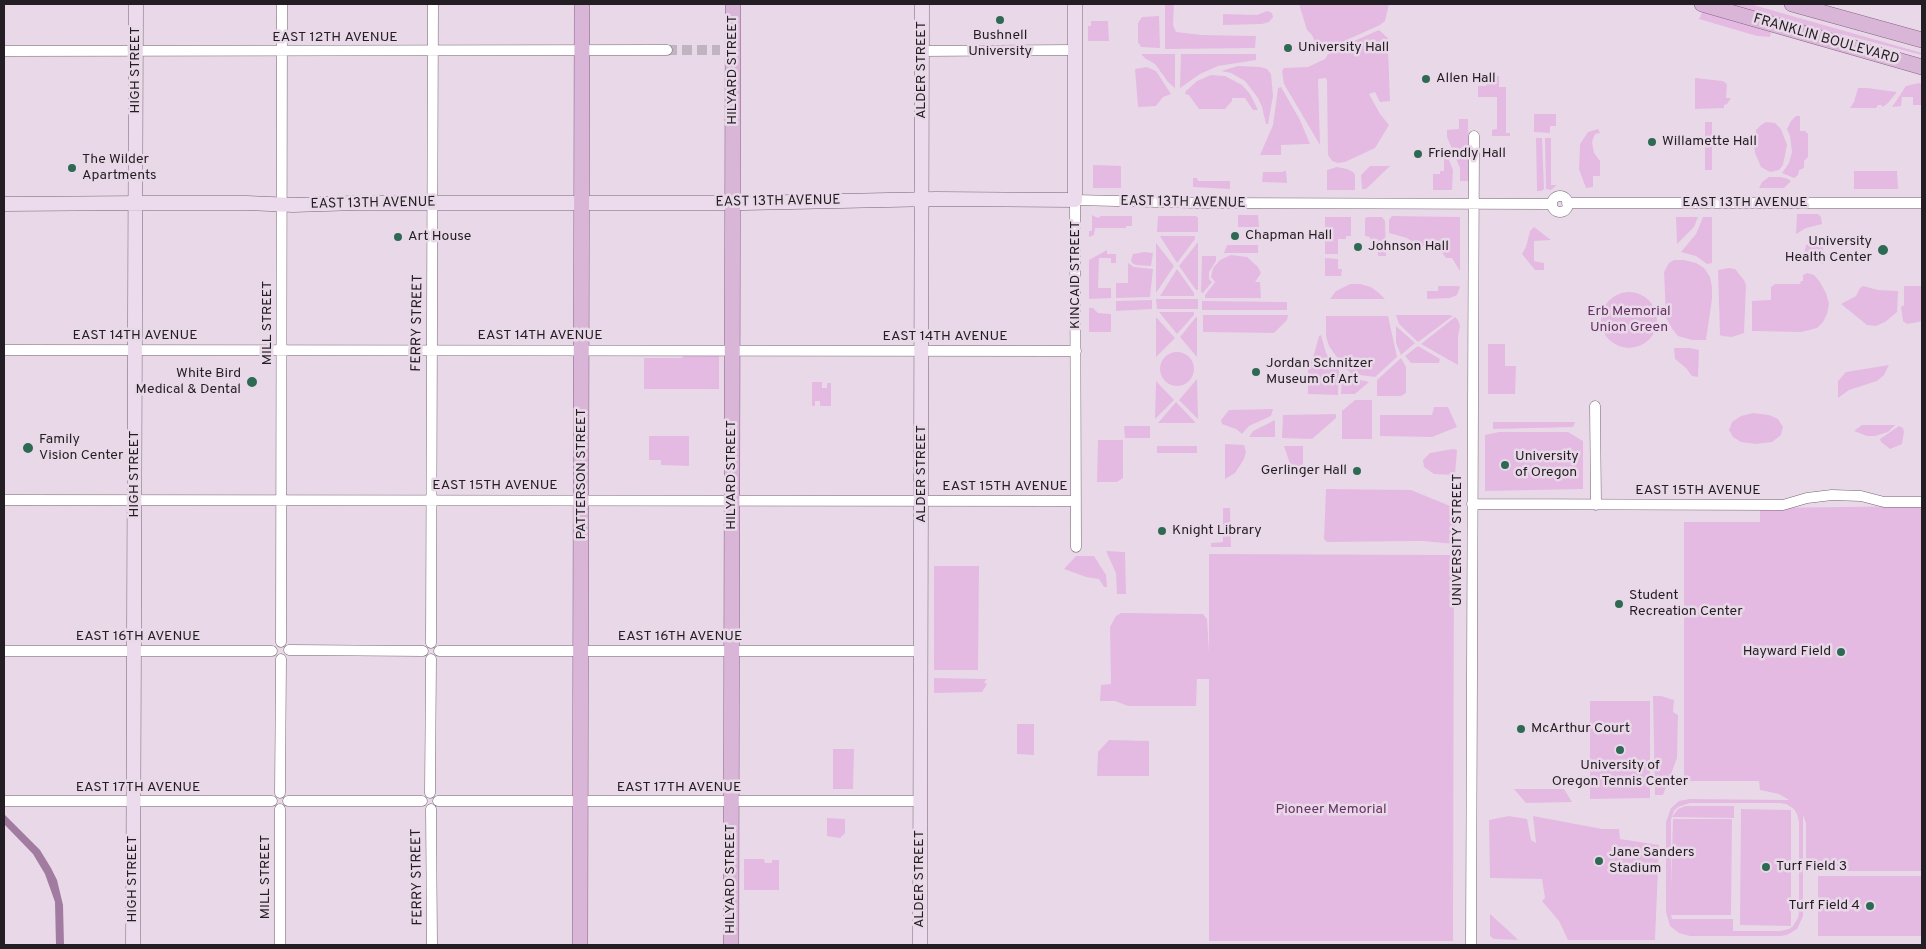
<!DOCTYPE html>
<style>
body{margin:0}
#map{position:relative;width:1926px;height:949px;overflow:hidden;background:#e9d9e8;font-family:Overpass,sans-serif}
canvas{display:block}
.frame{position:absolute;inset:0;border:5px solid #231e23;pointer-events:none}
</style>
<div id="map">
<canvas width="1926" height="949"></canvas>
<div class="frame"></div>
</div>
<script>
const context = document.querySelector('canvas').getContext('2d');
context.lineJoin = 'round';
function paint(path, color) { context.fillStyle = color; context.fill(path, 'evenodd'); }
const poly = rows => new Path2D(rows.map(r => 'M' + r).join(''));
function strokePath(path, color, width, dash) { context.strokeStyle = color; context.lineWidth = width; context.lineCap = dash ? 'butt' : 'round'; context.setLineDash(dash || []); context.stroke(path); }
function write(font, color, halo, rows, align = 'center') {
  context.font = font + ' Overpass,sans-serif'; context.lineWidth = 5; context.setLineDash([]); context.textBaseline = 'middle'; context.strokeStyle = halo; context.fillStyle = color; for (const [text, x, y, turn = 0] of rows) {
    context.save(); context.translate(x, y); context.rotate((+turn || 0) * Math.PI / 180); context.textAlign = isNaN(turn) ? turn : align; if (halo) context.strokeText(text, 0, 0); context.fillText(text, 0, 0); context.restore();
  }
}
const green = poly([
 [1165,4,1174,4,1173,25,1176,32,1202,35,1256,36,1255,48,1165,49],
 [1299,4,1389,4,1385,21,1380,25,1340,43,1315,42,1312,35,1307,30],
 [1722,4,1750,4,1922,53,1922,55,1845,35,1818,31],
 [1267,11,1272,13,1273,17,1269,22,1262,24,1223,25,1223,14,1257,15],
 [1703,11,1771,32,1770,37,1757,36,1699,19],
 [1159,16,1160,48,1141,47,1138,42,1138,23,1142,17],
 [1091,21,1108,21,1109,41,1088,41,1088,26,1091,26],
 [1379,30,1391,41,1388,48,1390,101,1380,102,1375,92,1369,94,1380,114,1389,125,1375,148,1345,162,1338,163,1332,161,1328,155,1327,81,1326,78,1318,79,1320,145,1284,84,1282,71,1284,68,1308,67,1325,59,1328,54,1338,48],
 [1141,54,1175,54,1175,88,1168,82,1155,64,1146,59],
 [1181,54,1256,54,1256,60,1218,66,1200,74,1180,88],
 [1238,66,1261,67,1267,69,1271,74,1273,96,1268,124,1266,124,1262,107,1258,98,1245,81,1231,73,1221,71],
 [1147,67,1156,71,1171,94,1163,97,1156,106,1138,107,1135,69],
 [1211,75,1225,76,1242,85,1250,94,1258,110,1253,110,1245,98,1232,98,1232,101,1225,109,1199,109,1189,95,1185,94,1186,91,1197,81],
 [1487,76,1499,76,1499,87,1506,87,1506,133,1510,133,1510,136,1492,136,1492,130,1497,129,1497,97,1478,97,1478,86,1486,86],
 [1695,78,1723,81,1727,84,1726,98,1731,98,1727,104,1724,105,1724,108,1695,109],
 [1919,83,1922,84,1922,105,1913,105,1913,97,1902,97,1901,106,1892,107,1906,86],
 [1281,87,1300,120,1310,144,1281,145,1281,155,1260,155,1273,125,1278,88],
 [1858,88,1867,88,1897,92,1888,103,1883,107,1881,105,1878,105,1876,108,1850,108,1854,102],
 [1534,114,1556,114,1556,126,1550,126,1550,133,1534,132],
 [1796,116,1800,116,1800,131,1805,131,1808,134,1808,157,1804,161,1804,168,1799,170,1798,175,1794,178,1782,173,1789,163,1792,152,1790,136,1787,129,1791,121],
 [1459,119,1468,119,1469,181,1460,181,1460,168,1447,137,1447,130,1459,129],
 [1705,122,1712,122,1712,170,1705,170],
 [1766,122,1775,123,1781,129,1787,145,1783,165,1779,170,1770,172,1761,167,1755,153,1754,145,1756,130,1761,125],
 [1598,129,1600,133,1595,134,1592,142,1594,153,1600,161,1600,176,1593,176,1593,187,1586,188,1579,169,1580,144,1588,132],
 [1536,138,1542,138,1544,189,1541,191,1537,191],
 [1545,138,1551,138,1551,185,1557,185,1551,190,1546,189],
 [1444,158,1449,160,1453,170,1452,190,1433,190,1433,174,1440,174,1440,171,1444,171],
 [1093,165,1121,166,1121,188,1093,188],
 [1370,166,1390,166,1366,189,1362,189,1361,175],
 [1337,167,1347,169,1353,172,1355,175,1355,190,1327,190,1327,170],
 [1283,171,1286,171,1287,183,1262,182,1263,172,1283,172],
 [1854,171,1897,171,1898,189,1854,189],
 [1769,177,1780,177,1786,178,1791,181,1784,188,1759,188,1762,182],
 [1193,178,1197,178,1198,181,1230,181,1230,189,1193,187],
 [1797,214,1818,214,1821,217,1822,224,1806,228,1796,234],
 [1092,215,1098,218,1101,216,1132,216,1132,226,1126,226,1126,228,1095,228,1094,235,1089,237,1089,231,1092,231],
 [1238,215,1258,215,1259,227,1238,227],
 [1158,216,1196,216,1198,218,1198,232,1157,232],
 [1392,216,1460,217,1460,271,1452,258,1446,258,1441,251,1439,246,1433,242,1427,243,1421,248,1407,238,1389,233,1389,220],
 [1325,217,1351,217,1351,236,1346,236,1346,239,1338,239,1338,254,1325,254],
 [1367,217,1382,217,1385,221,1386,256,1378,256,1378,239,1370,239,1370,237,1365,236,1365,219],
 [1676,217,1698,217,1694,227,1677,244],
 [1703,217,1712,217,1712,263,1707,264,1696,256,1681,252,1696,234],
 [1534,227,1551,240,1534,241,1534,261,1544,263,1544,270,1535,270,1522,254,1526,247,1530,231],
 [1160,236,1195,236,1195,239,1177,263],
 [1823,237,1823,264,1809,260,1804,254,1806,245],
 [1198,242,1198,290,1196,290,1179,266],
 [1156,243,1174,266,1156,293],
 [1227,245,1258,245,1258,253,1224,253],
 [1107,250,1107,254,1116,254,1116,263,1111,263,1111,258,1099,258,1098,288,1111,288,1111,298,1089,299,1089,260],
 [1144,252,1153,253,1151,266,1136,265,1132,263,1131,260,1133,254],
 [1231,255,1247,257,1258,267,1261,273,1255,282,1260,282,1261,298,1205,298,1205,295,1215,282,1211,277,1213,268,1220,260],
 [1202,256,1216,256,1216,261,1209,272,1209,279,1212,282,1203,293,1201,292],
 [1325,258,1338,259,1338,269,1342,269,1341,276,1325,276],
 [1674,260,1684,260,1696,263,1704,268,1710,277,1712,287,1712,299,1706,340,1692,340,1678,336,1673,330,1666,318,1664,272,1669,263],
 [1128,263,1134,267,1153,269,1150,297,1116,298,1116,283,1128,283],
 [1729,268,1735,269,1744,280,1746,285,1744,333,1732,337,1722,336,1720,335,1718,270],
 [1177,269,1194,293,1194,296,1160,296],
 [1807,273,1814,275,1820,282,1826,293,1829,304,1827,314,1823,322,1817,328,1801,332,1752,331,1752,301,1771,300,1771,287,1775,284,1800,284,1801,281,1803,281,1803,275],
 [1350,284,1360,284,1371,287,1379,293,1385,299,1330,299,1336,291],
 [1438,286,1458,286,1460,287,1457,295,1450,298,1427,299,1427,291,1438,291],
 [1863,286,1878,290,1898,291,1897,312,1885,322,1876,326,1867,325,1841,304,1856,296,1860,288],
 [1904,286,1922,286,1922,320,1919,322,1907,324,1903,321,1901,307,1904,305],
 '1601 320a28 28 0 1 1 56 0a28 28 0 1 1-56 0Z',
 [1156,299,1198,299,1198,309,1157,309],
 [1152,300,1152,309,1116,311,1116,301],
 [1202,301,1287,302,1287,310,1202,310],
 [1089,308,1093,308,1098,313,1111,314,1111,332,1089,332],
 [1159,312,1194,312,1194,315,1177,334],
 [1203,315,1288,315,1287,320,1274,333,1203,332],
 [1396,315,1449,315,1453,316,1418,342,1399,324],
 [1326,316,1388,316,1397,357,1375,377,1352,374,1343,366,1329,346,1326,336],
 [1156,317,1175,338,1156,357],
 [1196,317,1197,317,1197,357,1180,337],
 [1455,317,1458,320,1460,326,1458,336,1458,365,1421,344],
 [1396,326,1415,343,1401,355,1396,343],
 [1321,335,1326,353,1333,364,1339,370,1338,395,1308,394,1308,366,1313,358,1319,336],
 [1488,344,1505,344,1505,366,1516,366,1515,394,1488,394],
 [1418,346,1440,359,1439,363,1411,363,1405,356],
 [1674,348,1690,348,1699,350,1698,377,1692,376,1686,368,1675,359],
 '1160 369a17 17 0 1 1 34 0a17 17 0 1 1-34 0Z',
 [685,355,719,355,719,389,644,389,644,358,681,358],
 [1401,358,1406,367,1406,393,1401,396,1377,396,1377,380],
 [1889,365,1884,375,1877,381,1849,390,1838,398,1838,381,1846,372],
 [1342,371,1352,378,1369,382,1355,394,1341,394],
 [1197,379,1198,419,1179,400],
 [1156,381,1174,400,1155,419],
 [812,382,822,382,822,388,827,388,827,383,831,383,831,406,820,406,820,401,815,401,815,406,812,406],
 [1355,400,1372,400,1372,439,1342,439,1342,411],
 [1176,402,1195,422,1195,423,1158,423],
 [1434,407,1448,407,1457,427,1432,437,1380,436,1380,415,1432,415],
 [1273,409,1271,416,1249,426,1242,434,1236,429,1222,424,1221,420,1229,410],
 [1753,413,1769,415,1778,419,1783,427,1781,435,1772,442,1756,444,1741,442,1733,437,1729,430,1732,422,1741,416],
 [1336,414,1336,418,1312,439,1282,438,1283,415],
 [1275,420,1275,437,1249,437,1253,431],
 [1493,422,1575,422,1573,427,1493,429],
 [1862,425,1895,425,1888,432,1875,436,1867,436,1854,431],
 [1124,426,1150,426,1150,438,1125,438],
 [1899,426,1903,428,1904,432,1902,444,1890,449,1881,442,1880,439],
 [1499,432,1568,432,1583,441,1583,489,1485,491,1485,435],
 [649,436,689,436,689,466,661,465,661,460,649,460],
 [1098,440,1123,440,1123,478,1117,482,1097,482],
 [1225,444,1244,445,1246,452,1244,459,1235,473,1225,479],
 [1157,446,1197,446,1197,453,1157,453],
 [1284,446,1303,446,1303,479,1292,470],
 [1453,449,1457,450,1455,475,1434,474,1424,467,1423,460,1430,453],
 [1326,489,1411,490,1455,508,1455,544,1422,541,1327,542,1324,539],
 [1922,506,1922,871,1813,871,1813,861,1806,861,1806,823,1803,815,1803,916,1797,929,1787,935,1780,936,1690,936,1679,933,1670,926,1666,912,1666,822,1671,808,1679,801,1690,799,1789,800,1779,794,1760,790,1759,781,1684,781,1684,522,1760,522,1760,508],
 [1690,803,1780,803,1786,804,1794,809,1797,814,1799,822,1799,912,1798,918,1793,926,1789,929,1780,931,1730,931,1733,931,1733,919,1672,919,1671,915,1731,915,1732,819,1673,819,1671,887,1671,819,1674,811,1678,807],
 [1223,508,1230,508,1231,547,1211,547,1211,543,1223,542],
 [1106,551,1125,552,1126,594,1117,594,1116,573],
 [1209,554,1454,555,1453,941,1209,941,1209,679,1197,679,1196,706,1128,706,1115,701,1100,701,1101,685,1111,684,1110,627,1116,616,1121,613,1203,614,1207,619,1209,652],
 [1076,556,1094,556,1106,575,1107,587,1104,587,1099,579,1086,577,1064,569],
 [934,566,979,566,978,670,934,670],
 [934,678,987,679,984,682,987,684,982,692,934,693],
 [1653,696,1661,696,1674,700,1673,712,1678,715,1677,758,1663,795,1655,795],
 [1590,701,1650,701,1650,798,1590,799],
 [1017,724,1034,724,1034,755,1017,754],
 [1109,740,1149,741,1149,776,1097,776,1098,752],
 [833,749,854,749,853,789,833,789],
 [1514,789,1564,789,1572,802,1526,803],
 [1685,806,1734,806,1734,818,1672,817,1678,809],
 [1741,809,1791,810,1791,926,1740,925],
 [1509,816,1527,819,1531,840,1536,843,1533,816,1602,829,1619,829,1620,839,1659,845,1655,940,1568,940,1559,921,1542,901,1545,898,1542,879,1490,878,1489,820],
 [827,818,845,819,845,833,840,838,827,836],
 [744,859,764,859,765,863,772,863,772,860,779,860,779,890,744,890],
 [1818,876,1922,876,1922,936,1818,936],
 [1490,914,1510,932,1518,940,1494,939,1490,936]
]);
const water = poly([
 [4,814,40,850,51,868,57,880,63,905,64,945,56,945,55,902,45,874,33,854,4,824]
]);
const streetTunnel = poly([
 [667,50,720,50]
]);
const street = poly([
 [4,51,667,50],
 [922,51,1075,50],
 '1552 204a8 8 0 1 1 16 0a8 8 0 1 1-16 0Z',
 [1567,203,1922,203],
 [4,350,1076,351],
 [1595,406,1596,505],
 [4,500,1076,501],
 [1472,504,1783,505,1807,498,1832,495,1861,496,1884,502,1922,502],
 [1076,547,1075,200,1200,203,1552,204],
 [281,642,282,4],
 [431,643,433,4],
 [289,650,423,651],
 [4,651,272,651],
 [439,651,920,651],
 [280,793,281,659],
 [430,793,431,659],
 [4,801,272,801],
 [288,801,422,801],
 [438,801,920,801],
 [280,809,280,945],
 [431,809,432,945],
 [1471,945,1474,136]
]);
const secondary = poly([
 [4,204,146,203,247,203,293,205,357,203,744,203,936,199,1075,200,1075,4],
 [133,945,136,4],
 [920,945,922,4]
]);
const primary = poly([
 [1702,4,1922,67],
 [1792,4,1922,40],
 [580,945,582,4],
 [731,945,733,4]
]);
const markers = [
 [1000,20,5,"#2e6953"],
 [1288,48,5,"#2e6953"],
 [1426,79,5,"#2e6953"],
 [1652,142,5,"#2e6953"],
 [1418,154,5,"#2e6953"],
 [72,168,5,"#2e6953"],
 [1235,236,5,"#2e6953"],
 [398,237,5,"#2e6953"],
 [1358,247,5,"#2e6953"],
 [1883,250,6,"#2e6953"],
 [1256,372,5,"#2e6953"],
 [252,382,6,"#2e6953"],
 [28,448,6,"#2e6953"],
 [1505,465,5,"#2e6953"],
 [1357,471,5,"#2e6953"],
 [1162,531,5,"#2e6953"],
 [1619,604,5,"#2e6953"],
 [1841,652,5,"#2e6953"],
 [1521,729,5,"#2e6953"],
 [1620,750,5,"#2e6953"],
 [1599,861,5,"#2e6953"],
 [1766,867,5,"#2e6953"],
 [1870,906,5,"#2e6953"]
];
const poiNames = [
 ["Bushnell",1000,36,"center"],
 ["University",1000,52,"center"],
 ["University Hall",1298,48],
 ["Allen Hall",1436,79],
 ["Willamette Hall",1662,142],
 ["Friendly Hall",1428,154],
 ["The Wilder",82,160],
 ["Apartments",82,176],
 ["Chapman Hall",1245,236],
 ["Art House",408,237],
 ["University",1872,242,"right"],
 ["Health Center",1872,258,"right"],
 ["Johnson Hall",1368,247],
 ["Jordan Schnitzer",1266,364],
 ["Museum of Art",1266,380],
 ["White Bird",241,374,"right"],
 ["Medical & Dental",241,390,"right"],
 ["Family",39,440],
 ["Vision Center",39,456],
 ["University",1515,457],
 ["of Oregon",1515,473],
 ["Gerlinger Hall",1347,471,"right"],
 ["Knight Library",1172,531],
 ["Student",1629,596],
 ["Recreation Center",1629,612],
 ["Hayward Field",1831,652,"right"],
 ["McArthur Court",1531,729],
 ["University of",1620,766,"center"],
 ["Oregon Tennis Center",1620,782,"center"],
 ["Jane Sanders",1609,853],
 ["Stadium",1609,869],
 ["Turf Field 3",1776,867],
 ["Turf Field 4",1860,906,"right"]
];
const streetNames = [
 ["EAST 12TH AVENUE",335,38],
 ["FRANKLIN BOULEVARD",1826,40,16],
 ["HIGH STREET",136,70,-90],
 ["HILYARD STREET",733,70,-90],
 ["ALDER STREET",922,70,-90],
 ["EAST 13TH AVENUE",778,202,-1],
 ["EAST 13TH AVENUE",1183,203,1],
 ["EAST 13TH AVENUE",1745,203],
 ["EAST 13TH AVENUE",373,204,-1],
 ["KINCAID STREET",1076,275,-90],
 ["MILL STREET",268,323,-90],
 ["FERRY STREET",418,323,-89],
 ["EAST 14TH AVENUE",135,336],
 ["EAST 14TH AVENUE",540,336],
 ["EAST 14TH AVENUE",945,337],
 ["HIGH STREET",135,474,-90],
 ["PATTERSON STREET",582,474,-90],
 ["ALDER STREET",922,474,-90],
 ["HILYARD STREET",732,475,-90],
 ["EAST 15TH AVENUE",495,486],
 ["EAST 15TH AVENUE",1005,487],
 ["EAST 15TH AVENUE",1698,491],
 ["UNIVERSITY STREET",1458,540,-90],
 ["EAST 16TH AVENUE",138,637],
 ["EAST 16TH AVENUE",680,637],
 ["EAST 17TH AVENUE",138,788],
 ["EAST 17TH AVENUE",679,788],
 ["MILL STREET",266,877,-90],
 ["FERRY STREET",418,877,-91],
 ["HIGH STREET",133,879,-90],
 ["HILYARD STREET",731,879,-90],
 ["ALDER STREET",920,879,-90]
];
const parkNames = [
 ["Erb Memorial",1629,312],
 ["Union Green",1629,328],
 ["Pioneer Memorial",1331,810]
];
paint(green, '#e4bae2');
paint(water, '#a27ba1');
strokePath(streetTunnel, '#c1b4c1', 10, [10, 5]);
strokePath(street, '#746673', 11);
strokePath(secondary, '#746673', 15);
strokePath(primary, '#896288', 16);
strokePath(street, '#fff', 10);
strokePath(secondary, '#ecdbec', 14);
strokePath(primary, '#d9b6d8', 15);
for (const [x, y, r, color] of markers) { const dot = new Path2D(); dot.arc(x, y, r, 0, 2 * Math.PI); context.fillStyle = color; context.fill(dot); strokePath(dot, '#e9d9e8', 2); }
write('14px', '#231e23', '#e9d9e8', poiNames, 'left');
write('14px', '#231e23', '#e9d9e8', streetNames);
write('14px', '#653164', '#e9d9e8', parkNames);
</script>
